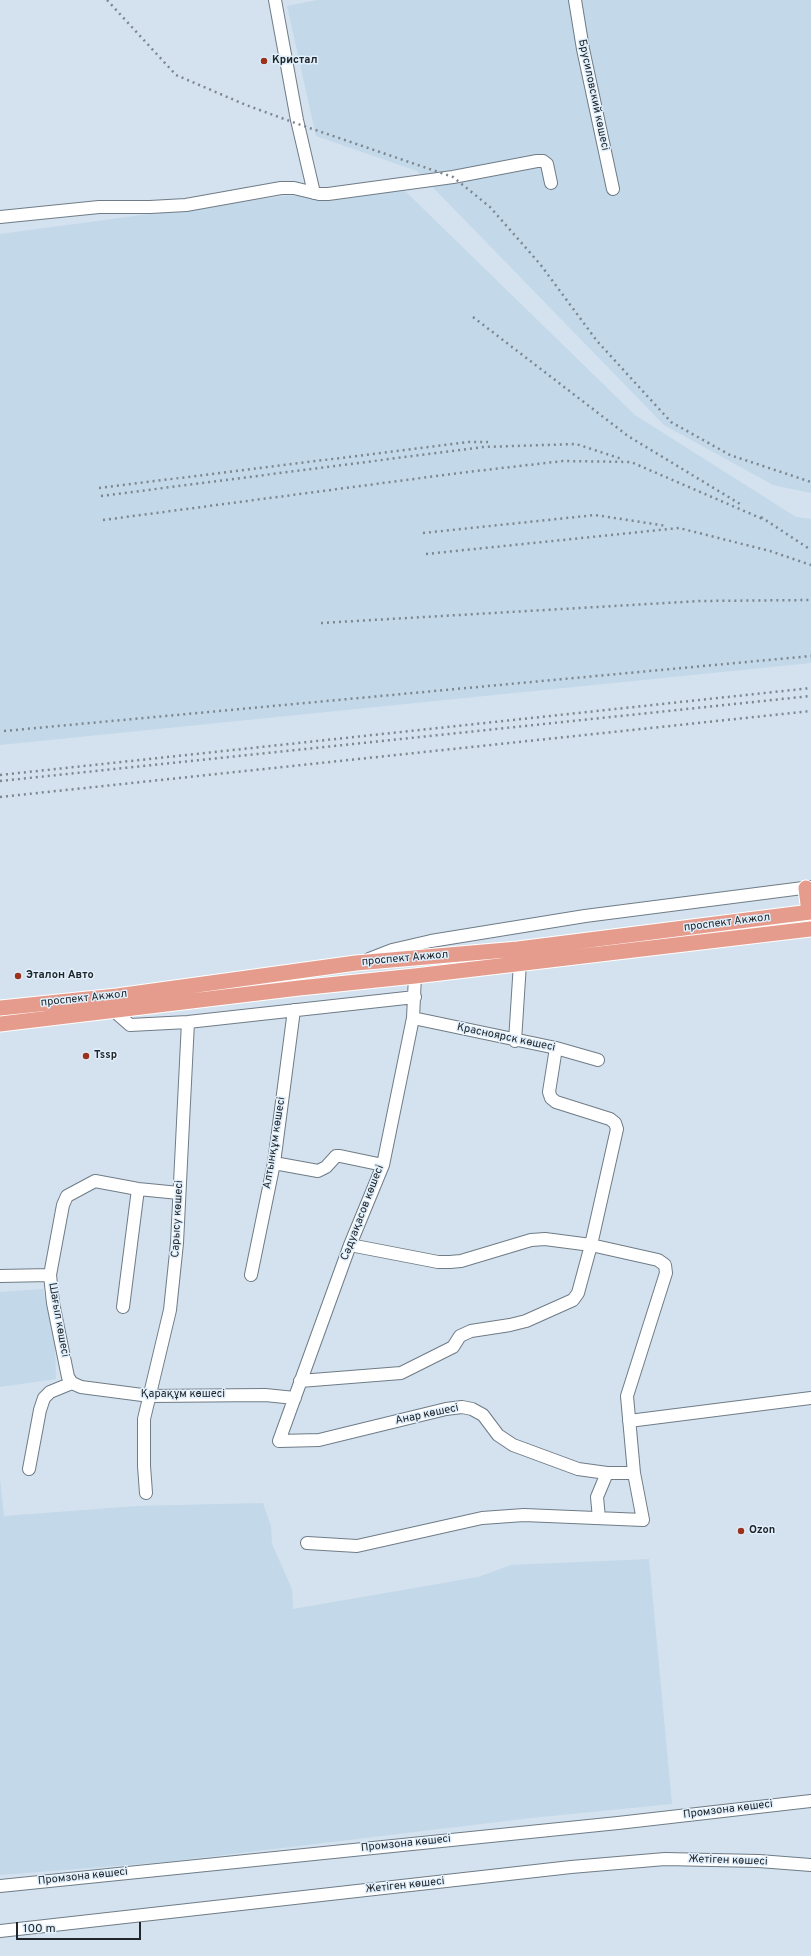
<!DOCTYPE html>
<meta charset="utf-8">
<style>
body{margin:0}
#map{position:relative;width:811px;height:1956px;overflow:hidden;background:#d3e2ee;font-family:Overpass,sans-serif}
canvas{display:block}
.scale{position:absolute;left:16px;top:1922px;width:125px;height:18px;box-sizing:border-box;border:2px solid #20262a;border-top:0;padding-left:5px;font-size:12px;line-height:14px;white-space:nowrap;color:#20262a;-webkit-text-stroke:3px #e0effb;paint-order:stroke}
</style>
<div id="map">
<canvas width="811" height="1956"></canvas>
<div class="scale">100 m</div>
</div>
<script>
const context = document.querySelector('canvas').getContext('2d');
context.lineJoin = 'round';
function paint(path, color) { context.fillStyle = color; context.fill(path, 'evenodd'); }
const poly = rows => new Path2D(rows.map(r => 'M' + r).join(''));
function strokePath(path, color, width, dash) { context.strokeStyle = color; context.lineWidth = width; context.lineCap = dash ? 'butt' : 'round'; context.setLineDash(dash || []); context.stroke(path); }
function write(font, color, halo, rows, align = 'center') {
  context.font = font + ' Overpass,sans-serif'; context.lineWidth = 3; context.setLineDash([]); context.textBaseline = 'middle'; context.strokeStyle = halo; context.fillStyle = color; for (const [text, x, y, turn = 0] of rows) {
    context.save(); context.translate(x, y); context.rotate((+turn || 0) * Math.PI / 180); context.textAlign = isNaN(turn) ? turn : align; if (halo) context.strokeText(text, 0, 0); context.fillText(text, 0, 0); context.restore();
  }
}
const built = poly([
 [317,0,811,0,811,493,773,485,664,425,417,171,316,136,287,6],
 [405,191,635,415,796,517,811,519,811,663,0,745,0,234,284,196],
 [43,1289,55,1346,56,1379,0,1387,0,1292],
 [0,1479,4,1516,137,1506,263,1503,271,1526,272,1544,292,1589,293,1609,478,1577,511,1565,649,1559,672,1804,531,1818,166,1862,0,1875]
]);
const minor = poly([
 [275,0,297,120,314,193],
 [575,0,583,49,613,189],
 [0,217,99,207,150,207,186,205,281,188,294,188,319,194,328,194,453,177,537,161,543,161,547,164,551,183],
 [369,959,392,950,431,941,585,916,811,887],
 [415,976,413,1018,383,1165,350,1245,279,1441,319,1440,446,1409,462,1407,472,1409,483,1415,498,1435,513,1445,578,1469,607,1473,597,1497,599,1518],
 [113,1010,130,1025,188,1022,415,997],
 [413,1018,556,1048,598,1060],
 [515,1041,520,963],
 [274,1163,318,1171,326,1167,336,1156,340,1156,383,1165],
 [251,1275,274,1163,294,1010],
 [0,1276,50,1275],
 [123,1307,138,1189],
 [300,1381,401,1373,453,1347,460,1336,471,1331,510,1325,526,1321,573,1300,578,1293,591,1245,617,1129,615,1123,610,1119,556,1102,551,1098,549,1092,556,1048],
 [72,1383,81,1387,150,1396,265,1395,295,1398],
 [629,1421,811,1398],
 [29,1469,40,1410,44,1398,50,1392,72,1383,68,1377,53,1303,50,1275,63,1205,67,1196,95,1181,138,1189,179,1193],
 [607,1473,634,1473],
 [146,1493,144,1466,144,1419,170,1310,177,1243,188,1022],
 [307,1543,357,1546,482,1518,524,1515,643,1520,634,1473,627,1396,666,1273,665,1265,658,1260,591,1245,545,1239,531,1240,461,1261,450,1262,438,1262,350,1245],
 [0,1886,618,1823,811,1801],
 [0,1931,571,1867,665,1859,759,1861,811,1865]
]);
const major = poly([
 [806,888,809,912],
 [0,1008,117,996,356,963,518,949,811,912],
 [0,1024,299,988,415,976,811,929]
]);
const rail = poly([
 [107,0,176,75,246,105,298,124,453,177,490,207,540,264,597,341,671,422,730,455,811,482],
 [473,317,628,436,740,504],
 [99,488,469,442,488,442],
 [101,496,483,447,576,444,622,459],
 [761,517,811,550],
 [103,520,459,473,563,461,631,462,765,520],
 [423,533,595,515,667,526],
 [426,554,679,528,770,551,811,565],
 [321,623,700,601,811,600],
 [4,731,811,656],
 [0,775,811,688],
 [0,781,811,696],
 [0,797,811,711]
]);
const markers = [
 [264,61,4,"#9b321d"],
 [18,976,4,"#9b321d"],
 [86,1056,4,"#9b321d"],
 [741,1531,4,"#9b321d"]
];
const poiNames = [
 ["Кристал",272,61],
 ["Эталон Авто",26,976],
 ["Tssp",94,1056],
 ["Ozon",749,1531]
];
const streetNames = [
 ["Брусиловский көшесі",593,95,78],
 ["проспект Акжол",727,923,-7],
 ["проспект Акжол",405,959,-5],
 ["проспект Акжол",84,999,-6],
 ["Красноярск көшесі",506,1038,12],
 ["Алтынқұм көшесі",275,1143,-81],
 ["Сәдуақасов көшесі",363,1213,-69],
 ["Сарысу көшесі",178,1219,-87],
 ["Шағыл көшесі",58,1320,80],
 ["Қарақұм көшесі",183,1395],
 ["Анар көшесі",427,1415,-12],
 ["Промзона көшесі",728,1810,-7],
 ["Промзона көшесі",406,1844,-6],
 ["Жетіген көшесі",728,1861,2],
 ["Промзона көшесі",83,1877,-6],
 ["Жетіген көшесі",405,1886,-6]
];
paint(built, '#c3d8e9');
strokePath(minor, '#6f7c87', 14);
strokePath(major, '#fff', 17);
strokePath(minor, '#fff', 12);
strokePath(major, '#e69c8c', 15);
strokePath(rail, '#7d878f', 2.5, [2, 4]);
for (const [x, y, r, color] of markers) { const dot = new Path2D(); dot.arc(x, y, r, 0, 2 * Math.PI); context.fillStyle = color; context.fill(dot); strokePath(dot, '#e0effb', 1.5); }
write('bold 11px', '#20262a', '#e0effb', poiNames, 'left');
write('11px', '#20262a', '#e0effb', streetNames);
</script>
